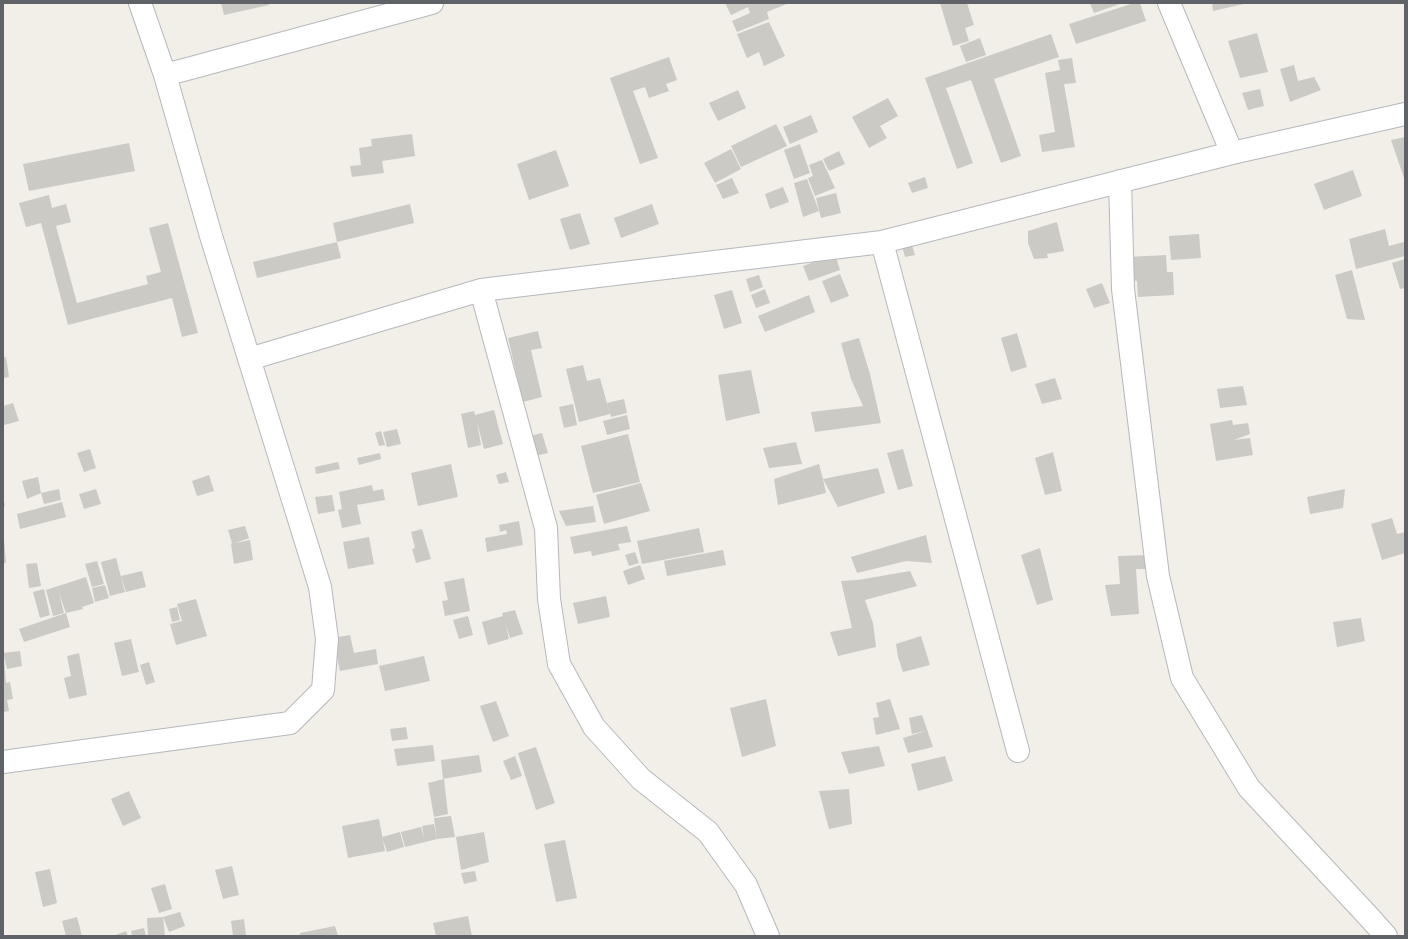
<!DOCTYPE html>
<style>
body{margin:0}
#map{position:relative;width:1408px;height:939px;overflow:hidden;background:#f1efe8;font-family:"Varela Round",sans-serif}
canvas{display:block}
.frame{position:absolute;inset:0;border:4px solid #5f6368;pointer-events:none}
</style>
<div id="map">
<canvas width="1408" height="939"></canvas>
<div class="frame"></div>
</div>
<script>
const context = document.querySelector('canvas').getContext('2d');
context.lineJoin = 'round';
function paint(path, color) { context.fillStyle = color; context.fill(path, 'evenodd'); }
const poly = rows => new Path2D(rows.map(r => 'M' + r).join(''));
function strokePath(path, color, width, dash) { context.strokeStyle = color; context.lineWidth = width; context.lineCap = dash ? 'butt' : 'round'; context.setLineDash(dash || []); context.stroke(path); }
const building = poly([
 [221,3,268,3,269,5,224,15],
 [725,3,789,3,767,12,769,19,737,32,732,21,750,13,748,7,731,15],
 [940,3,967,3,974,25,965,28,969,41,953,46],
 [1090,3,1123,3,1094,13],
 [1134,3,1140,3,1146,21,1076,44,1069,24],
 [1212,3,1244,3,1244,4,1213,11],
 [769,22,785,56,764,66,759,52,747,58,737,34],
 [1257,33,1268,72,1240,78,1228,41],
 [1051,34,1059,57,994,79,1021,156,1001,163,971,80,946,88,973,163,957,169,925,78],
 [980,38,986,55,966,62,960,46],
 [669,57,677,80,666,84,669,91,649,98,645,87,633,91,658,158,640,164,610,78],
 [1072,58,1076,83,1064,84,1075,147,1042,152,1039,135,1055,132,1045,73,1060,70,1058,60],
 [1294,65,1298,81,1314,77,1321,90,1290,102,1280,69],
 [1260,89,1264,106,1248,110,1242,93],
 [738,90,746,108,718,121,709,103],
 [888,98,898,116,880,126,887,138,869,148,852,117],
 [811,115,818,132,790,144,783,127],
 [776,124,787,146,741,167,731,146],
 [412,134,415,156,382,161,384,173,352,177,350,166,361,165,359,148,372,146,371,139],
 [1405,137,1405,181,1391,140],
 [129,143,135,171,29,191,23,164],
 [800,144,810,173,794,179,784,150],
 [731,149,741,169,715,183,704,163],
 [556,150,569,186,529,200,517,164],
 [839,151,845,164,829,171,823,159],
 [822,160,835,188,815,196,808,178,813,176,809,165],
 [1353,170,1362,196,1324,210,1314,184],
 [925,177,928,188,912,193,908,183],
 [732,178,739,193,723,199,716,185],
 [807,179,819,211,803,217,794,183],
 [783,187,789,202,770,209,765,194],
 [836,193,841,213,821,218,816,198],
 [49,195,52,208,66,204,71,222,56,226,77,303,148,284,146,276,161,272,149,228,168,223,198,333,182,337,172,298,68,325,41,223,26,227,19,203],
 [410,204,414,223,337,242,341,258,257,278,253,262,337,242,333,223],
 [652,204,659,224,621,238,614,218],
 [580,213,590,244,570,250,560,219],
 [1057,222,1064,251,1047,254,1048,258,1034,259,1028,243,1028,231],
 [1385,229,1389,246,1404,242,1405,256,1356,269,1349,239],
 [1199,234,1201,258,1171,260,1169,236],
 [910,239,915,255,905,257,901,242],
 [835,254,840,270,809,281,803,266],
 [1166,255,1167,272,1173,272,1174,295,1138,297,1137,281,1129,279,1127,257],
 [1405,259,1405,288,1400,289,1392,263],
 [1352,270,1365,320,1347,319,1335,275],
 [840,274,849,296,831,303,822,281],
 [759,275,763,287,750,292,746,279],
 [1102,283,1110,303,1094,308,1086,289],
 [765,289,770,303,756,308,751,295],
 [732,290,742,323,724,329,714,295],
 [809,295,815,312,765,332,758,316],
 [538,331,542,348,531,350,542,397,523,402,508,338],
 [1017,333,1027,367,1011,372,1001,338],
 [859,338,870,374,881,423,815,432,811,412,863,406,851,379,841,343],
 [6,357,9,377,3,378,3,358],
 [583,365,587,381,600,378,610,414,579,422,566,369],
 [751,370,760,413,726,421,718,375],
 [1055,378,1062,399,1042,404,1035,384],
 [1243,386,1247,405,1220,408,1217,389],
 [624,399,627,413,611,417,607,403],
 [13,403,19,421,4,425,3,406],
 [573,404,577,425,564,428,559,407],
 [494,410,503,444,484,449,477,422,481,445,468,448,461,414,474,411,475,415],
 [627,415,630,429,607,435,603,421],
 [1232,420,1233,425,1248,423,1250,434,1234,440,1250,438,1253,455,1216,461,1210,424],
 [397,429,401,444,387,447,383,432],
 [381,431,385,445,379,446,375,433],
 [542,433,548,453,535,456,530,436],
 [628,434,640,482,593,493,581,446],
 [796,442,802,464,769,468,763,448],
 [90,449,96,468,84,472,77,453],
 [903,449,913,486,898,490,887,453],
 [1053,452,1062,491,1045,495,1035,458],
 [380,453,381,459,359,465,357,458],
 [338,462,340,469,316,474,315,467],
 [451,464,458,497,418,506,411,473],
 [819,464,823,479,878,468,885,493,838,507,823,479,826,493,778,505,774,479],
 [506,472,509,482,499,484,496,475],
 [209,475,214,491,197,496,192,481],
 [38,477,41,493,27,499,22,481],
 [641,483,650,511,604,524,596,495],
 [372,485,373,491,383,489,385,500,357,505,361,524,342,528,338,510,342,509,339,492],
 [59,489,61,500,44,504,41,493],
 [96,489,101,504,84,509,79,494],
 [1345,489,1343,508,1310,514,1307,497],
 [332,495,335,511,318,514,315,497],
 [3,496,5,506,3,506],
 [62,502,66,517,20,529,17,514],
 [593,506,596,522,566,526,559,511],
 [1392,518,1397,534,1405,532,1405,553,1382,560,1371,524],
 [519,521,523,545,487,552,485,538,507,534,506,530,500,532,499,525],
 [245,526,249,538,235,543,250,540,253,560,234,564,231,544,232,543,228,530],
 [627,526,631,542,618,544,620,550,592,556,591,551,574,554,570,537],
 [699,528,704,552,642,564,637,541],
 [422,529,431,559,416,563,412,549,415,548,411,532],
 [926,535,932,563,906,561,857,573,851,557],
 [369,537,374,564,348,569,343,542],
 [3,539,4,539,6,563,3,563],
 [1040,548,1053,600,1037,605,1021,555],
 [723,550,726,565,667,576,664,561],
 [635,552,639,563,629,566,625,555],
 [1151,555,1152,569,1136,569,1139,614,1111,616,1105,585,1120,584,1118,556],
 [116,558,125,592,110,596,101,562],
 [97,561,104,584,92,587,85,564],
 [37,563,41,586,29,588,26,564],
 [640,565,645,579,628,585,623,571],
 [142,571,146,587,126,592,121,576],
 [910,571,917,586,865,600,873,623,876,647,838,656,830,632,852,628,841,581,858,580],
 [86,577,94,603,82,607,83,609,66,613,59,593,64,613,53,616,46,590],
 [464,578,470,611,445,616,442,601,448,600,444,582],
 [105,585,109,598,95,602,92,588],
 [44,589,50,615,40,618,33,592],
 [606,596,610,617,578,624,573,603],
 [196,599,207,636,176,645,170,624,182,621,177,604],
 [177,607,180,620,172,622,169,609],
 [515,610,523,634,510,638,505,622,510,621,505,622,505,621,509,639,488,645,482,622,503,616,502,613],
 [66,613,70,627,24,642,19,629],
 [468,616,473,635,459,639,453,620],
 [1361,618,1365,641,1337,647,1333,622],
 [350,635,354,653,376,649,378,664,340,671,333,638],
 [921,636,930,665,903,672,898,657,896,644],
 [131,639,139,672,122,676,114,643],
 [20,651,22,666,7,669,4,656,6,683,10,682,13,699,7,700,9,711,3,712,3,653],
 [79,653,87,695,69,699,64,678,71,676,67,656],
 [424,656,430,681,385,691,379,666],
 [149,662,155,682,146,685,140,665],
 [766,699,776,746,742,757,730,708],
 [890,699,900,729,876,735,873,718,879,717,876,703],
 [496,701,509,736,493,742,480,706],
 [922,715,933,747,908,753,903,738,926,731,912,734,909,718],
 [406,727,408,739,392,741,390,729],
 [433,745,435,761,397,766,394,749],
 [879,746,885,766,849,774,841,752],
 [536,747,555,803,536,810,518,753],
 [479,755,482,772,443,779,441,760],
 [515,756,522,776,511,780,503,761],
 [945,756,953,781,918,791,911,764],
 [444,779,448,814,434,817,428,783],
 [849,789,852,824,829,829,819,791],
 [129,791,141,818,123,826,111,799],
 [451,816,455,837,437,839,434,818],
 [379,819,385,851,348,858,342,826],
 [434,824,437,839,405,847,401,832,421,827,424,838,422,826],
 [400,832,404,847,387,852,382,837],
 [484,832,489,862,461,870,456,837],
 [565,840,577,898,556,902,544,844],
 [232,866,239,895,223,899,215,870],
 [50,869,57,903,43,907,35,872],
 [475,871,477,881,464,884,461,873],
 [165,884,172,909,159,913,151,888],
 [180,912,185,926,169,932,163,917],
 [468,916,472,936,436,936,433,923],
 [77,917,82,936,66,936,62,921],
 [163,917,165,936,148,936,147,918],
 [244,919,246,936,233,936,231,921],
 [335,926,338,936,300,936,300,933],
 [144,928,146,936,132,936,131,931],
 [126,931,128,936,113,936]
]);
const minor = poly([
 [1169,3,1232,153],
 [165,75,432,3],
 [1120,181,1123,289,1158,576,1182,678,1249,788,1369,917,1386,936],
 [882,242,1018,751],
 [481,290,546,528,549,599,559,664,594,727,641,779,708,832,746,885,768,936],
 [249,359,481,290,882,242,1232,153,1405,114],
 [3,762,290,723,323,690,327,639,320,587,211,236,165,75,140,3]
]);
paint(building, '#cccac5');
strokePath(minor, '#b5b8bc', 24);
strokePath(minor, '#fff', 22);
</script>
